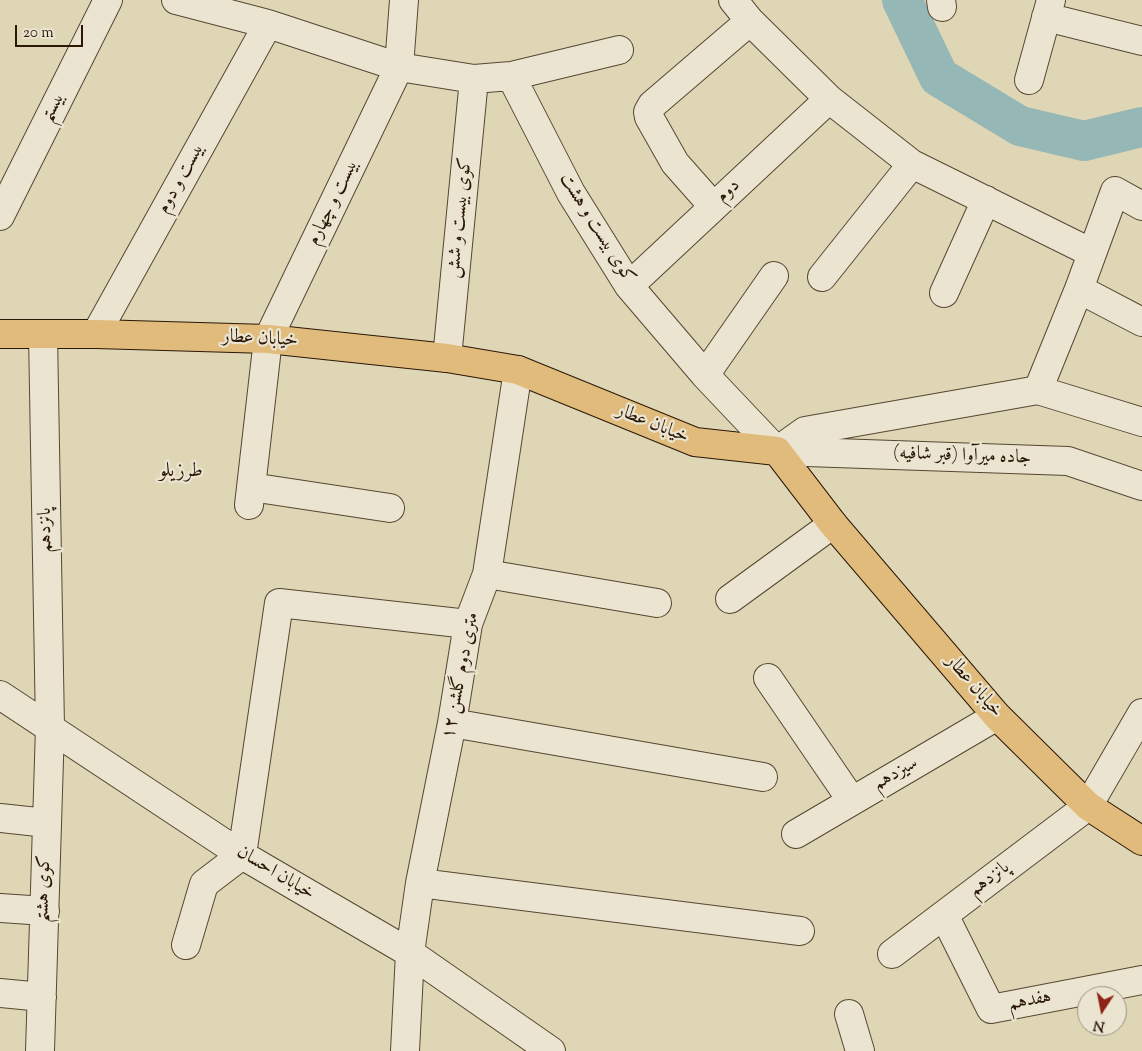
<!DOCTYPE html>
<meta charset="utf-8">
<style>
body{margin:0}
#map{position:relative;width:1142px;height:1051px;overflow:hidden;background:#dfd6b6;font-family:"Sorts Mill Goudy",serif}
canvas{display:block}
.north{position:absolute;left:1077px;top:986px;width:50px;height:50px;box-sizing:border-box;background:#eae4d0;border:1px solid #9d927f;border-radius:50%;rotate:191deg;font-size:14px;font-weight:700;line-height:20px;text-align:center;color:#2a1706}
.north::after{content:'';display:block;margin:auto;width:18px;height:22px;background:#8f2418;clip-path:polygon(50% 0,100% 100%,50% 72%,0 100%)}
.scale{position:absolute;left:15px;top:25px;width:68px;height:22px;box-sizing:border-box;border:2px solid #2a1706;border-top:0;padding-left:6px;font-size:15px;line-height:18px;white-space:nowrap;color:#2a1706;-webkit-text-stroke:4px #eae4d0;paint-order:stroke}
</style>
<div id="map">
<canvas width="1142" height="1051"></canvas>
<div class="north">N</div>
<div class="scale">20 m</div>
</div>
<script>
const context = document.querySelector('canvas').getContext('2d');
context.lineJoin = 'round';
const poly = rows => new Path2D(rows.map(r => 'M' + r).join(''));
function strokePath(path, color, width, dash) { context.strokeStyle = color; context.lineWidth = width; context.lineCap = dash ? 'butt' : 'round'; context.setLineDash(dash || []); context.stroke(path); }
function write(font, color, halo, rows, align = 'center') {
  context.font = font + ' "Sorts Mill Goudy",Amiri,serif'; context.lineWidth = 4.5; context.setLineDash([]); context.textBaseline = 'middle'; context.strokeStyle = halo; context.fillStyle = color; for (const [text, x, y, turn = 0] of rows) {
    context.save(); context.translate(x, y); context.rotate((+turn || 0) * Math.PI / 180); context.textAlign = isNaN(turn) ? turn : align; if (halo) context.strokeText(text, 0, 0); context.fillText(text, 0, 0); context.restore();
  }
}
const river = poly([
 [902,0,939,77,1020,126,1084,141,1142,127]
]);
const minor = poly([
 [176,0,268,24,399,67,474,79,511,76,571,193,629,286,705,375,777,451],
 [733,0,750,21,829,99,912,164,1092,253],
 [941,0,942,7],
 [1046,17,1142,41],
 [511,76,619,50],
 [1029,80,1051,0],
 [713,206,675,163,649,117,648,112,652,105,750,21],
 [0,216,108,0],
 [822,277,912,164],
 [629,286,829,99],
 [1079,289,1142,322],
 [944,293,986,200],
 [96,334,268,24],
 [447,358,474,79],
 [705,375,774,276],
 [1038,390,1142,422],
 [777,451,805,431,1038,390,1079,289,1115,191,1142,206],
 [777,451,1068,461,1142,486],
 [251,487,390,508],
 [249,505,268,339,399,67,404,0],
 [487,574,657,603],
 [730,599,833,524],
 [768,678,852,801],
 [0,695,242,855,410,953,551,1051],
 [452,723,763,777],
 [0,818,47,823],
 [796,834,997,716],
 [420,883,800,931],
 [0,908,45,911],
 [944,915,991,1009,1142,980],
 [186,945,204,884,242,855,279,603,468,624],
 [892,954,1088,806,1142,713],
 [0,993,42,997],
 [849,1014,860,1051],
 [40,1051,50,727,43,334],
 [405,1051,410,953,420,883,452,723,468,624,487,574,518,370]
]);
const major = poly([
 [0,334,96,334,268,339,447,358,518,370,695,442,777,451,833,524,997,716,1088,806,1142,841]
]);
const streetNames = [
 ["بیستم",54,108,-63],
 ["بیست و دوم",182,179,-61],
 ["دوم",729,192,-43],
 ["بیست و چهارم",334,203,-64],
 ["کوی بیست و شش",461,218,-84],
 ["کوی بیست و هشت",596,229,58],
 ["خیابان عطار",260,340,3],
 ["خیابان عطار",652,425,22],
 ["جاده میرآوا (قبر شافیه)",962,457,2],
 ["پانزدهم",47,530,-91],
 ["۱۲ متری دوم گلشن",462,676,-79],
 ["خیابان عطار",973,687,49],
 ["سیزدهم",896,775,-30],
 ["خیابان احسان",275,874,31],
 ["پانزدهم",990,880,-37],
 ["کوی هشتم",45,889,-88],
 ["هفدهم",1030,1002,-11]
];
const neighbourhoodNames = [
 ["طرزیلو",181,473]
];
strokePath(river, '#95b7b5', 40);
strokePath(minor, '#574732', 30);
strokePath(major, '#2a1706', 30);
strokePath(minor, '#eae4d0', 28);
strokePath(major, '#e0bb7b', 28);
write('19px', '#2a1706', '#eae4d0', streetNames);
write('20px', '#2a1706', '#eae4d0', neighbourhoodNames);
</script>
